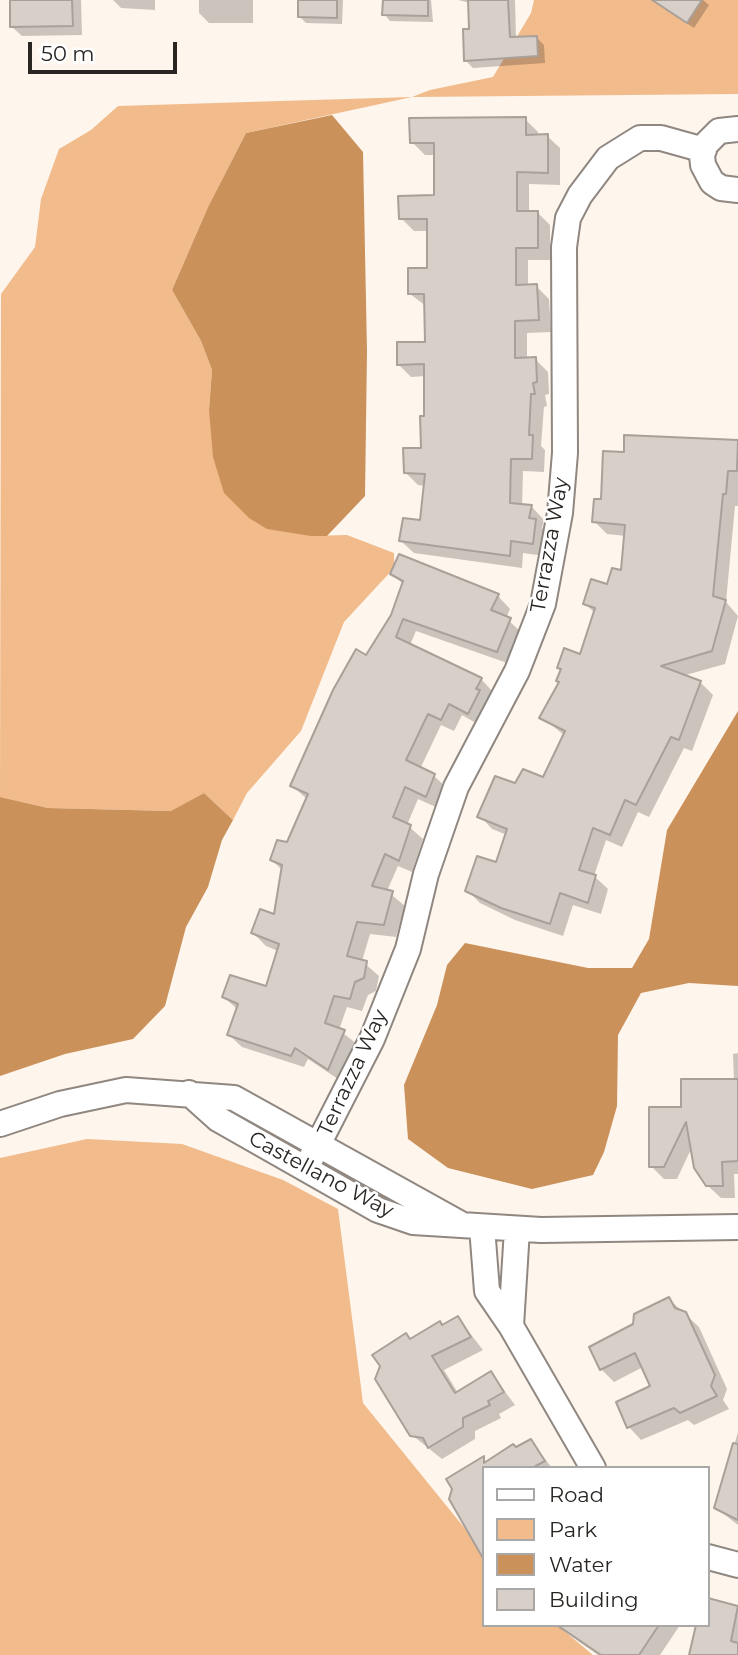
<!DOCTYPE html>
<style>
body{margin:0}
#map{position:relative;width:738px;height:1655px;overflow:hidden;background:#fef5ed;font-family:Montserrat,sans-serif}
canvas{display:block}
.legend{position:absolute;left:482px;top:1466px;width:228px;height:161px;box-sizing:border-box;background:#fff;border:2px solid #a9a8a7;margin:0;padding:9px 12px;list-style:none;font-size:21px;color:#282522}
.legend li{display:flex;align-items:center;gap:14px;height:35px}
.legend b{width:35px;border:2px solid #a9a8a7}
.scale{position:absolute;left:28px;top:42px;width:149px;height:32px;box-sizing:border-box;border:4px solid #282522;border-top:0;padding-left:9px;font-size:21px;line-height:24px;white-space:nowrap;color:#282522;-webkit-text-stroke:5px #fff;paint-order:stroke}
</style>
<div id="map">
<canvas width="738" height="1655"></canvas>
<ul class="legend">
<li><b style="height:9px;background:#fff"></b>Road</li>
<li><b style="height:19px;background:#f1bb8b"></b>Park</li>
<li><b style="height:19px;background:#cb915b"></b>Water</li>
<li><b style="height:19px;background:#d8cfc8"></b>Building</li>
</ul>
<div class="scale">50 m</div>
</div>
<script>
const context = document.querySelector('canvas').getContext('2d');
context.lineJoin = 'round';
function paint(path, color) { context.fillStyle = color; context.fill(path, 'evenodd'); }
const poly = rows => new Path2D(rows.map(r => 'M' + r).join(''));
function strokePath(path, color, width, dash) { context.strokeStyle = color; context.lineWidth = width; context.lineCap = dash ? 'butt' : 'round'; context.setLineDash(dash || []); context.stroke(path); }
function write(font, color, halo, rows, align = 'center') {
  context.font = font + ' Montserrat,sans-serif'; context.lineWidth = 5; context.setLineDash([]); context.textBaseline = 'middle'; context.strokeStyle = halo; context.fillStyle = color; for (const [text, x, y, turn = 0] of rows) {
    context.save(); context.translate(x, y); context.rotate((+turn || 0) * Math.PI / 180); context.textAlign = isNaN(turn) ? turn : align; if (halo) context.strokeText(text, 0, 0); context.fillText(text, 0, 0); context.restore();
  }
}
const green = poly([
 [534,0,738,0,738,94,412,97,246,133,208,207,172,290,201,341,212,370,209,410,311,536,347,535,394,553,394,568,344,622,301,731,247,793,233,820,204,793,172,811,48,808,0,797,1,294,35,247,41,199,59,149,91,130,118,106,412,97,430,90,493,77,531,13],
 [87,1139,182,1144,283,1180,338,1209,363,1403,484,1552,484,1625,557,1625,593,1655,0,1655,0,1158]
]);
const water = poly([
 [332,115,363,152,367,351,365,496,327,536,311,536,267,529,249,518,224,493,213,457,209,410,212,370,201,341,172,290,208,207,246,133],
 [738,711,738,986,689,983,641,993,618,1035,617,1106,604,1152,593,1175,532,1189,448,1168,408,1139,404,1085,437,1005,447,965,465,943,588,968,632,968,649,939,667,830],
 [204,793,233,820,222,840,208,887,186,927,165,1006,133,1039,65,1054,0,1076,0,797,48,808,171,811]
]);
const shadow = poly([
 [11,0,81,0,82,35,22,36,12,27],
 [113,0,155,0,155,10,121,8],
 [199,0,253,0,253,23,209,23,199,13],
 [300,0,343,0,342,24,306,23,299,16],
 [384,0,431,0,433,22,390,21,384,14],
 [458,0,515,0,516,38,537,38,544,45,545,63,473,68,465,60,471,31,470,3],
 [663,0,703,0,709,5,694,28,666,10,660,4],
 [525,119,538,132,538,136,547,136,560,148,560,185,529,184,529,213,537,212,550,225,550,260,528,260,528,286,536,286,549,299,551,332,527,333,527,359,535,359,548,372,549,394,545,395,547,406,544,407,541,446,545,450,544,472,523,471,522,506,532,507,544,520,542,528,548,534,545,556,523,553,522,568,414,553,401,541,421,522,426,486,418,485,406,473,423,450,426,376,411,377,398,364,427,344,426,306,410,294,429,270,428,231,414,231,401,218,436,197,436,155,425,155,412,142],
 [738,441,738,506,735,506,726,602,738,616,725,664,682,676,700,682,713,695,692,751,684,748,649,817,638,812,622,847,606,840,594,876,608,889,601,914,573,905,563,936,515,920,480,903,467,890,497,864,507,835,492,829,480,816,516,785,544,780,565,736,542,717,561,683,562,670,559,667,581,657,595,613,585,604,622,572,626,536,607,534,594,521,626,454],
 [392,574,498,596,510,609,506,618,522,633,510,664,416,631,410,645,481,679,493,692,481,726,462,715,454,731,441,725,420,769,434,776,447,788,438,808,418,799,407,825,423,839,412,872,398,866,387,891,405,906,396,937,370,934,362,961,379,976,376,991,368,995,362,1011,347,1007,339,1030,357,1044,341,1081,308,1059,304,1067,242,1047,229,1035,238,1010,224,997,267,988,278,951,266,946,253,933,276,916,283,871,272,860,287,845,307,799,292,786,393,616,404,585],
 [738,1053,738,1174,734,1174,735,1198,721,1198,707,1185,692,1147,677,1179,664,1179,651,1166,683,1108,734,1081,733,1054],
 [669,1299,699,1327,727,1389,723,1400,729,1409,694,1425,688,1420,641,1440,629,1427,653,1387,643,1367,614,1382,601,1369,635,1326],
 [458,1318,483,1350,444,1370,458,1393,491,1373,515,1405,499,1414,501,1418,475,1431,475,1439,442,1459,412,1435,411,1340],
 [738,1432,738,1525,716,1508],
 [531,1441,552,1468,484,1468,484,1556,450,1499,482,1460,486,1464],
 [708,1600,738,1607,738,1655,690,1655,708,1625],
 [555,1625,680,1625,660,1655,598,1655]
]);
const building = poly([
 [10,0,72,0,73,26,10,27,10,0],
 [298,0,337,0,337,18,298,17,298,0],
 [383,0,428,0,428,16,382,15,383,0],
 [468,0,508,0,510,37,537,36,538,56,464,61,463,29,469,29,468,0],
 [652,0,702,0,687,23,652,0],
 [526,117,526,135,548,134,548,173,517,172,517,211,538,211,538,248,516,248,516,285,537,284,539,320,515,321,515,358,536,357,537,382,533,383,535,394,531,394,529,435,533,435,532,459,511,459,510,503,532,505,529,518,536,519,533,544,511,541,510,556,399,541,403,518,420,520,425,474,404,473,403,448,421,448,420,416,424,416,424,364,397,365,397,342,425,342,424,294,408,294,408,268,427,268,427,219,399,219,398,196,434,195,434,143,410,143,409,118,526,117],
 [624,435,738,440,737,471,728,471,726,494,723,494,713,596,726,600,712,651,661,666,701,681,679,740,671,737,636,805,625,800,610,835,593,828,579,870,596,875,588,903,560,893,550,924,501,908,465,891,477,856,496,862,507,829,477,817,495,776,515,783,523,769,543,777,565,731,539,718,559,682,556,681,561,669,557,668,564,648,580,654,595,608,583,604,591,579,607,584,612,568,621,570,625,525,592,522,594,499,601,499,603,451,624,452,624,435],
 [399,554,499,594,491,610,511,618,497,652,403,619,396,637,482,678,476,689,480,690,468,714,449,704,441,720,428,714,406,760,435,774,426,797,405,787,393,817,411,825,399,861,385,854,372,886,393,891,384,925,357,922,347,956,367,961,364,978,355,982,350,999,334,996,325,1023,345,1030,328,1070,295,1048,291,1056,227,1035,238,1004,222,997,230,975,266,986,279,944,251,933,260,909,274,914,282,865,270,860,277,840,287,842,308,794,290,786,333,690,356,649,366,655,391,615,403,581,390,574,399,554],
 [681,1079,738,1079,738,1161,722,1162,723,1186,706,1186,694,1168,686,1122,664,1167,649,1167,649,1107,681,1107,681,1079],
 [669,1297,675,1308,686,1312,715,1375,711,1386,717,1396,680,1413,674,1408,627,1428,616,1402,650,1386,635,1353,600,1370,589,1347,633,1324,634,1314,669,1297],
 [458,1316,471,1337,432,1356,455,1393,491,1371,504,1392,488,1401,490,1405,463,1418,463,1427,428,1448,423,1438,410,1436,375,1379,380,1366,372,1355,406,1333,410,1339,440,1321,442,1325,458,1316],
 [531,1439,545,1461,532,1468,484,1468,484,1560,449,1499,452,1489,446,1479,484,1456,484,1463,513,1444,516,1447,531,1439],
 [733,1443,738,1444,738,1520,714,1508,733,1443],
 [708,1598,738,1606,731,1641,738,1643,738,1655,689,1655,696,1625,708,1625,708,1598],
 [557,1625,659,1625,639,1655,601,1655,557,1625]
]);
const minor = poly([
 [738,129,719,131,705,145,702,155,703,165,712,182,721,188,738,190],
 [189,1093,218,1119,378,1210,413,1222,541,1230,738,1227],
 [0,1124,60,1104,126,1090,234,1098,459,1223],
 [306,1168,372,1039,408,949,426,874,456,787,517,671,543,604,560,513,565,453,564,247,568,218,580,195,608,158,640,138,661,138,704,150],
 [482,1227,487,1291,511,1326,593,1468],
 [511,1326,517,1229],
 [708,1557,738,1565]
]);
const streetNames = [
 ["Terrazza Way",550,545,-80],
 ["Terrazza Way",353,1073,-65],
 ["Castellano Way",321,1175,28]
];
paint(green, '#f1bb8b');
paint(water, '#cb915b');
paint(shadow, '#0003');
paint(building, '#d8cfc8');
strokePath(building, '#a8a099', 2);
strokePath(minor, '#8f8780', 28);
strokePath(minor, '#fff', 24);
write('21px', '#282522', '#fff', streetNames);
</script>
